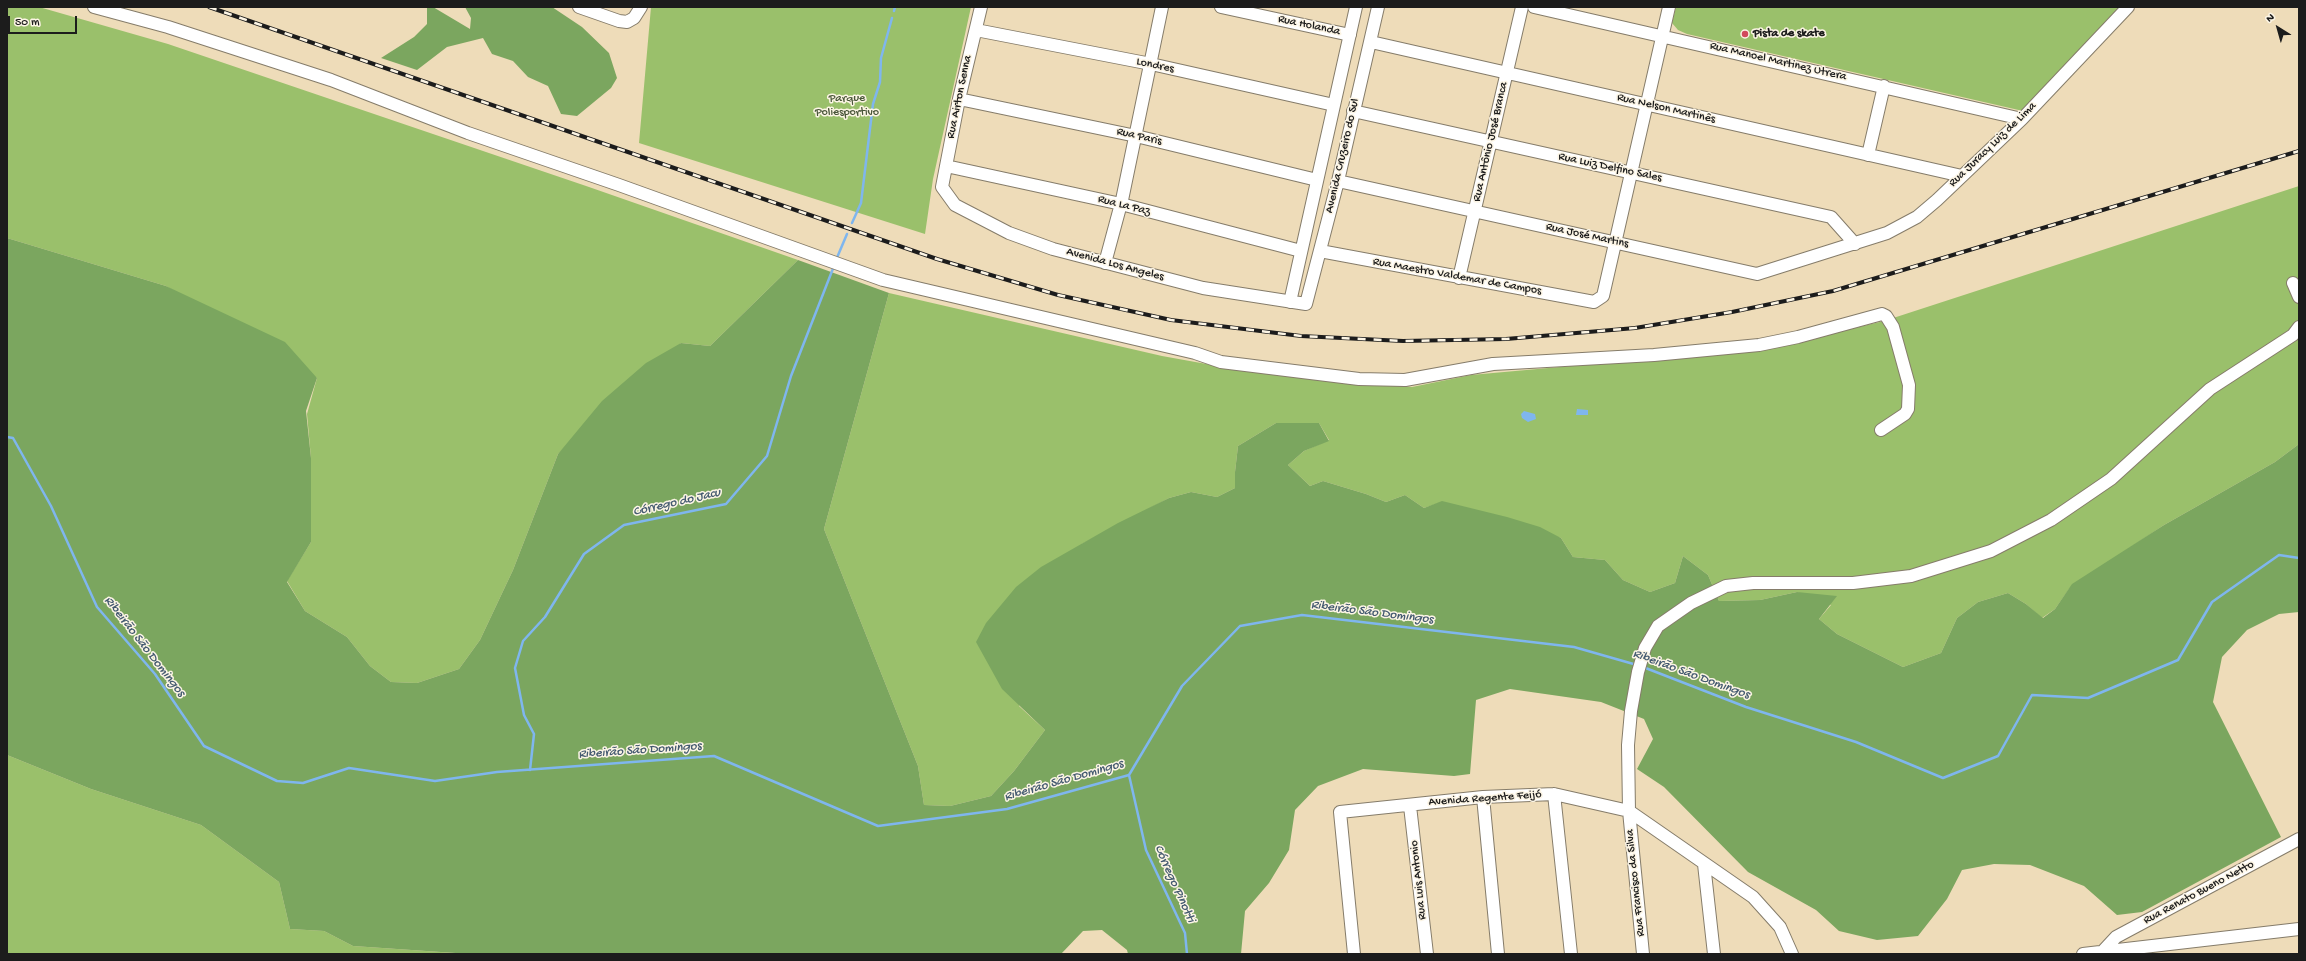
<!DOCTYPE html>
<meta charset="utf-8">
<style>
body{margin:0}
#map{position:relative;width:2306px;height:961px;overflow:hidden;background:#eedcb9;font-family:"Gochi Hand",sans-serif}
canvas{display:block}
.frame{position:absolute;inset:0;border:8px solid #1c1c1c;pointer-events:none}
.north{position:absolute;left:2258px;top:8px;width:40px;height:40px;-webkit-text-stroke:3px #fcf5e5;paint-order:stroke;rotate:323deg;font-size:11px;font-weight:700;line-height:16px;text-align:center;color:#1c1c1c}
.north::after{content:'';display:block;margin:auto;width:14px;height:18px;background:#1c1c1c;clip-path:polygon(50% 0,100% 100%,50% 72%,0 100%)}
.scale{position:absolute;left:8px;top:16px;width:69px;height:18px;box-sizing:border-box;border:2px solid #1c1c1c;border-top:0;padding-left:5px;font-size:12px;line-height:14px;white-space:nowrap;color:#1c1c1c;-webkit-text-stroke:3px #fcf5e5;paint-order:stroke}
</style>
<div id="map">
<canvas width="2306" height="961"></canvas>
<div class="frame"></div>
<div class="north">N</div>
<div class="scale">50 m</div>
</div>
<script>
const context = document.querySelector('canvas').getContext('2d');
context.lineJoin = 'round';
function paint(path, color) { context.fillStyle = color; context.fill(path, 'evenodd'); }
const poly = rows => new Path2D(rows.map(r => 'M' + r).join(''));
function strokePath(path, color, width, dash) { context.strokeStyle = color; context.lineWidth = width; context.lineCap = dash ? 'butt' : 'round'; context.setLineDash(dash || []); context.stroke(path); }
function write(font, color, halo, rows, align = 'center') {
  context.font = font + ' "Gochi Hand",sans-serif'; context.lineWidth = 3; context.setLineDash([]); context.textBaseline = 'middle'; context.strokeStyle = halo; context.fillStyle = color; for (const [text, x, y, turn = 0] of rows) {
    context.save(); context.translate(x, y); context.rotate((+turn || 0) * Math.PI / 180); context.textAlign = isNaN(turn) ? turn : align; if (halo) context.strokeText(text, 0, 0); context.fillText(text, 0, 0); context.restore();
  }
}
const green = poly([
 [7,7,39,7,168,44,589,187,798,260,710,346,681,343,558,454,513,570,480,640,459,669,417,683,391,682,370,666,347,637,305,611,287,581,311,542,311,458,307,414,317,378,166,286,7,238],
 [651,7,971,7,933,179,925,234,639,143],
 [1676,7,2123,7,2023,111,1687,34,1678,30,1672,23],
 [2299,186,2299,444,2275,462,2164,525,2113,559,2069,589,2055,609,2042,618,2026,604,2008,593,1978,602,1957,618,1941,653,1903,667,1837,634,1819,619,1831,605,1797,592,1760,600,1719,601,1708,575,1683,556,1675,583,1650,592,1623,580,1605,560,1573,557,1561,538,1442,502,1424,508,1405,495,1386,502,1366,494,1323,481,1310,486,1288,465,1304,451,1329,440,1319,423,1276,423,1238,446,1235,472,1235,488,1217,497,1191,492,1169,498,1082,544,1019,706,1045,730,1014,771,991,796,950,806,924,805,918,766,824,529,889,293,1162,356,1223,367,1412,387,1471,375,1770,348,1884,321],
 [7,755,91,789,201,825,279,882,290,929,324,931,353,946,470,954,7,954]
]);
const forest = poly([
 [427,7,433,7,470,29,471,18,465,7,552,7,582,27,609,53,617,78,611,88,577,116,561,114,548,86,528,77,513,61,492,54,483,38,447,47,417,70,381,58,414,37,427,24],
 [7,238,166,286,285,342,317,378,306,411,311,458,311,542,287,582,305,611,347,637,370,666,391,682,417,683,459,669,480,640,513,570,558,454,602,401,646,363,681,343,710,346,798,260,889,293,824,529,918,766,924,805,950,806,991,796,1014,771,1045,730,1002,689,976,642,986,623,1016,587,1041,567,1118,523,1169,498,1191,492,1217,497,1235,488,1235,472,1238,446,1276,423,1319,423,1329,441,1304,451,1288,465,1310,486,1323,481,1366,494,1386,502,1405,495,1424,508,1442,501,1507,517,1540,527,1561,538,1573,557,1605,560,1623,580,1650,592,1675,583,1683,556,1708,575,1719,601,1760,600,1797,592,1837,596,1819,619,1837,634,1903,667,1941,653,1957,618,1978,602,2008,593,2026,604,2043,618,2055,609,2072,584,2164,525,2275,462,2299,444,2299,612,2279,614,2247,630,2222,657,2213,702,2281,837,2142,912,2117,915,2084,886,2030,865,1994,864,1962,870,1947,899,1918,936,1877,940,1839,931,1816,910,1748,872,1664,787,1637,769,1653,739,1644,719,1601,702,1510,689,1476,700,1470,774,1454,776,1363,769,1318,786,1295,810,1289,850,1269,883,1245,911,1241,954,1128,954,1127,950,1102,930,1083,931,1061,954,470,954,353,946,324,931,290,929,279,882,201,825,91,789,7,755]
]);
const water = poly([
 [1577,409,1588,410,1588,415,1576,415],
 [1524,411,1535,414,1536,419,1528,422,1522,418,1521,414]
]);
const stream = poly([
 [894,11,895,7],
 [852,223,861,203,873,104,880,82,881,58,892,18],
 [836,260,847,234],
 [7,437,13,438,51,506,97,607,155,674,204,746,277,781,303,783,349,768,435,781,497,772,714,756,878,826,1007,809,1129,775,1182,686,1240,626,1302,615,1574,647,1637,665],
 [1643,667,1746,707,1856,742,1943,778,1998,756,2032,695,2088,698,2178,660,2212,602,2279,555,2299,558],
 [530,770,534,734,524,715,515,668,523,641,545,617,584,554,624,525,726,504,767,456,791,376,834,266],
 [1129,775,1146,850,1185,933,1187,954]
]);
const minor = poly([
 [94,7,168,27,331,80,468,133,619,185,883,280,1195,353,1221,362,1359,379,1405,380,1493,364,1654,355,1759,345,1798,337,1882,314,1886,316,1893,327,1909,385,1908,409,1905,414,1881,430],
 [579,7,619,21,627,22,634,18,641,7],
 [981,7,959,99,942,187,955,205,1009,233,1053,249,1203,288,1306,304,1338,181,1378,7],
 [1221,7,1350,35],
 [1534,7,2022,119],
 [976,30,1151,64,1334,105],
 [1371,42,1962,176],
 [959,99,1136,136,1317,180],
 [1353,111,1831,217,1855,244],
 [1868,155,1884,86],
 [946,166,1121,204,1301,251],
 [1338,181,1757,274,1887,233,1917,217,1937,200,2022,119,2128,7],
 [1320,251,1594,302,1603,296,1669,7],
 [1105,263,1122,200,1162,7],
 [1459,278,1522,7],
 [2293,283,2299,297],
 [1290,302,1356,7],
 [1554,794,1571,954],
 [1483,797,1498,954],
 [1410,806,1427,954],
 [1704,864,1714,954],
 [2103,951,2116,937,2299,839],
 [1354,954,1340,812,1483,797,1554,794,1629,811,1753,897,1780,927,1792,954],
 [1643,954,1629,811,1628,745,1631,711,1638,672,1645,648,1658,626,1691,603,1726,586,1753,583,1853,583,1911,576,1991,551,2051,520,2111,479,2210,389,2293,335,2299,327],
 [2083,954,2299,929]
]);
const rail = poly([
 [209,7,937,259,1058,295,1171,320,1301,336,1403,341,1506,339,1635,328,1732,312,1833,291,2299,151]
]);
const markers = [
 [1745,34,4,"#d1495b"]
];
const streetNames = [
 ["Rua Holanda",1309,26,12],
 ["Rua Manoel Martinez Utrera",1778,62,13],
 ["Londres",1155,66,12],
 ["Rua Airton Senna",960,97,-78],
 ["Rua Nelson Martinês",1666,109,13],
 ["Rua Paris",1139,137,13],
 ["Rua Antônio José Branca",1491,142,-77],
 ["Rua Juracy Luiz de Lima",1993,145,-44],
 ["Avenida Cruzeiro do Sul",1343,156,-77],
 ["Rua Luiz Delfino Sales",1610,168,12],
 ["Rua La Paz",1124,206,14],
 ["Rua José Martins",1587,236,12],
 ["Avenida Los Angeles",1115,265,15],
 ["Rua Maestro Valdemar de Campos",1457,277,10],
 ["Avenida Regente Feijó",1485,799,-4],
 ["Rua Luis Antonio",1419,880,-96],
 ["Rua Francisco da Silva",1636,883,-96],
 ["Rua Renato Bueno Netto",2199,893,-28]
];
const poiNames = [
 ["Pista de skate",1753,34]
];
const parkNames = [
 ["Parque",847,99],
 ["Poliesportivo",847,113]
];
const waterNames = [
 ["Córrego do Jacu",677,503,-13],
 ["Ribeirão São Domingos",1372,613,7],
 ["Ribeirão São Domingos",144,647,52],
 ["Ribeirão São Domingos",1691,675,20],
 ["Ribeirão São Domingos",640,751,-4],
 ["Ribeirão São Domingos",1064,781,-16],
 ["Córrego Pinotti",1174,884,66]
];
paint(green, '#9ac06b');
paint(forest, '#7ba65f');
paint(water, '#7fb6ee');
strokePath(stream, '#7fb6ee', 2.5);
strokePath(minor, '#857c6a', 14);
strokePath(minor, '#fff', 12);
strokePath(rail, '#1c1c1c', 4);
strokePath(rail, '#fcf5e5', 2.5, [8]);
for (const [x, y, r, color] of markers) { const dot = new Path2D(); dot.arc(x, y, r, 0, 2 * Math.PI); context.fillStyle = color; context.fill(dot); strokePath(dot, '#fcf5e5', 1.5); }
write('12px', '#1c1c1c', '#fcf5e5', streetNames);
write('bold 12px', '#1c1c1c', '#fcf5e5', poiNames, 'left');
write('12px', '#485538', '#fcf5e5', parkNames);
write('italic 13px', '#445a70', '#fcf5e5', waterNames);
</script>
